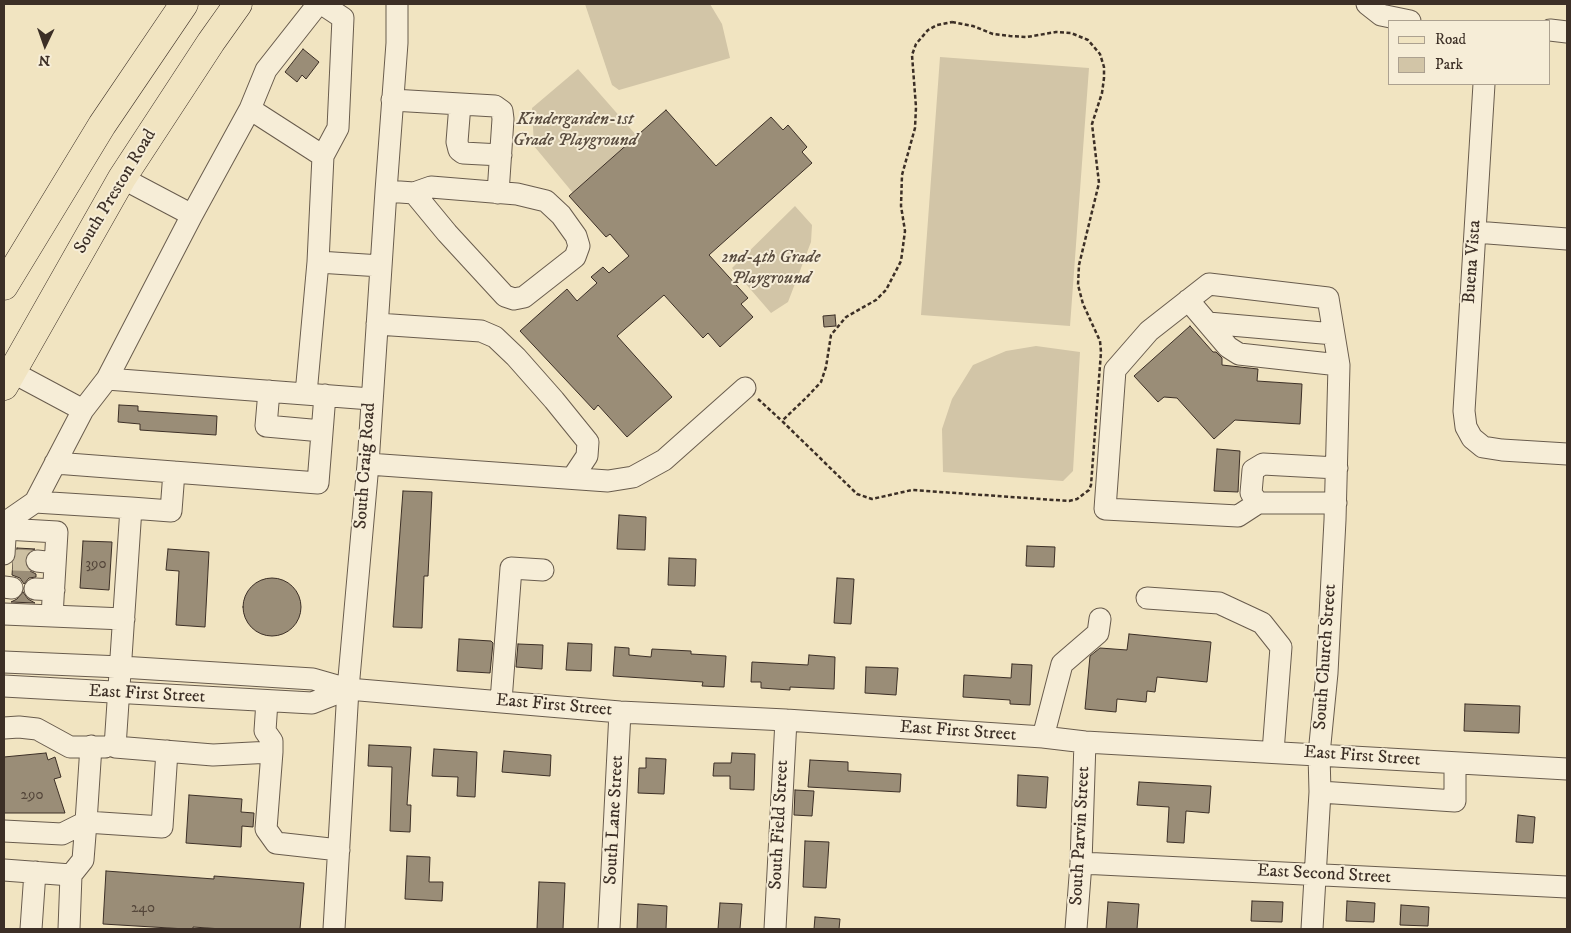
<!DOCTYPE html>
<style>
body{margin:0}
#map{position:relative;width:1571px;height:933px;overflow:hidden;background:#f1e4c1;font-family:"IM FELL DW Pica",serif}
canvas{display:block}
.frame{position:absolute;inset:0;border:5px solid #3c2f26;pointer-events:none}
.legend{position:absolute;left:1388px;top:20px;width:162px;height:65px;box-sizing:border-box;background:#f6edd7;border:1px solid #aca190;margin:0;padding:6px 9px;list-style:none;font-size:15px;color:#3c2f26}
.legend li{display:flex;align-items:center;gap:10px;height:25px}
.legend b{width:25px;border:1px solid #aca190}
.north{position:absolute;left:20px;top:20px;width:50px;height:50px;-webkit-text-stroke:4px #f6edd7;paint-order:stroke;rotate:183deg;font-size:14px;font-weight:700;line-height:20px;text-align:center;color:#3c2f26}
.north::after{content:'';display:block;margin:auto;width:18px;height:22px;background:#3c2f26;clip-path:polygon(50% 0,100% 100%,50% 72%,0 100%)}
</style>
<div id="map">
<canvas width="1571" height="933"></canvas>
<div class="frame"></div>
<ul class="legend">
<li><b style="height:6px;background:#f1e4c1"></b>Road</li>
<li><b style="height:14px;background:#d2c5a7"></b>Park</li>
</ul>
<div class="north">N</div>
</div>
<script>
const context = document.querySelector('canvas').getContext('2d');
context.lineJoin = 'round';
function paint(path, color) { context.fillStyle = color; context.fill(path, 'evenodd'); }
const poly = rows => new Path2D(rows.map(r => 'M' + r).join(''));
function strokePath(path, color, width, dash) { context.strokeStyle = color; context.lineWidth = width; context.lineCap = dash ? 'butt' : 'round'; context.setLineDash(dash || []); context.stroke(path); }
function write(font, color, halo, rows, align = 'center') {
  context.font = font + ' "IM FELL DW Pica",serif'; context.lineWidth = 4; context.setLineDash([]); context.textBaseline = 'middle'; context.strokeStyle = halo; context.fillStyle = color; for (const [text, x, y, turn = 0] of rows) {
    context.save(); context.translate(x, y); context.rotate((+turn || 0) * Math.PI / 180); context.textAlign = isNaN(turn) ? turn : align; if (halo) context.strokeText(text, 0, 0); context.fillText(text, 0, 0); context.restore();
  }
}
const green = poly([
 [585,4,710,4,722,24,730,58,619,90,612,85],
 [940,57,1089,68,1070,326,921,315],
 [578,69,637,136,573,193,534,146,532,108],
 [795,206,812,225,811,242,788,302,771,313,732,268],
 [1036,346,1080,352,1073,471,1063,481,943,472,942,429,952,399,973,365,1006,351]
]);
const building = poly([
 [303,49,319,62,306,79,302,75,297,82,285,72,303,49],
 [666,110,716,166,771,117,783,130,788,125,807,147,802,152,812,163,709,255,748,298,741,304,753,317,720,347,708,333,703,338,664,295,617,336,672,397,627,437,598,405,594,410,520,331,567,289,577,301,597,283,591,277,603,267,609,273,629,256,610,234,606,237,569,196,666,110],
 [835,315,836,326,824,327,823,316,835,315],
 [1190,326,1213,352,1216,352,1222,358,1222,365,1258,369,1257,381,1302,384,1300,424,1235,420,1214,439,1177,398,1164,397,1158,402,1134,376,1190,326],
 [119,405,138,406,138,411,217,416,216,435,140,430,140,424,118,422,119,405],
 [1217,449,1240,451,1238,492,1214,491,1217,449],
 [403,491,432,492,428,576,424,576,422,628,393,627,403,491],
 [619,515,646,517,645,550,617,549,619,515],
 [83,541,112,542,109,590,80,588,83,541],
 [1027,546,1055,547,1054,567,1026,566,1027,546],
 [17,548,35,549,27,553,25,560,26,566,30,571,36,574,36,577,29,578,24,584,20,578,12,575,13,562,16,555,17,548],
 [168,549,209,552,205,627,176,625,179,571,166,570,168,549],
 [669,558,696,559,695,586,668,585,669,558],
 '243 607a29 29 0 1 1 58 0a29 29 0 1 1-58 0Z',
 [837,578,854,579,851,624,834,623,837,578],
 [23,592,28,599,35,603,11,602,17,599,23,592],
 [1129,634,1211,642,1207,682,1157,677,1155,692,1147,691,1146,702,1117,699,1116,712,1085,709,1090,656,1100,648,1127,650,1129,634],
 [459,639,491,641,493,643,490,673,457,671,459,639],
 [568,643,592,644,591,671,566,670,568,643],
 [518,644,543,645,542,669,516,667,518,644],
 [615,647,629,648,629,655,651,657,652,649,691,651,691,654,726,656,724,687,702,686,703,682,613,676,615,647],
 [809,655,835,657,834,689,790,687,790,690,761,688,761,682,751,682,752,662,808,665,809,655],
 [1012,664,1032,665,1030,705,1010,704,1010,700,963,697,964,675,1011,678,1012,664],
 [866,667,898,668,896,695,865,693,866,667],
 [1465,704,1520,706,1519,733,1464,731,1465,704],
 [369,745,411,747,407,805,411,805,410,832,390,831,392,767,368,766,369,745],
 [434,749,477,752,475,797,457,796,458,777,432,776,434,749],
 [504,751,551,755,550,776,502,772,504,751],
 [46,753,48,760,55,757,61,777,54,779,65,813,4,813,4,757,46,753],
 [732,753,755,754,754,790,730,789,730,776,713,776,714,763,731,763,732,753],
 [646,758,666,759,664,794,638,793,639,768,646,768,646,758],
 [810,760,848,762,848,771,901,774,900,792,808,787,810,760],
 [1018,775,1048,777,1046,808,1017,806,1018,775],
 [1139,782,1211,786,1209,813,1186,811,1184,843,1167,842,1169,807,1137,805,1139,782],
 [795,790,814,791,812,816,794,815,795,790],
 [189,795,242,799,241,812,254,813,253,827,242,826,241,847,186,843,189,795],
 [1518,815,1535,817,1533,843,1516,842,1518,815],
 [805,841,829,842,826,888,803,887,805,841],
 [407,856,430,857,429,882,443,882,442,901,405,899,407,856],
 [106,871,214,879,214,876,304,883,300,929,222,929,193,927,193,929,186,929,103,924,106,871],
 [539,882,565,883,563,929,537,929,539,882],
 [1252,901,1283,902,1282,922,1251,921,1252,901],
 [1347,901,1375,903,1374,922,1346,921,1347,901],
 [1108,902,1139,904,1137,929,1106,929,1108,902],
 [720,903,742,904,740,929,718,929,720,903],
 [638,904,667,906,666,929,637,929,638,904],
 [1401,905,1429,907,1428,926,1400,925,1401,905],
 [815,917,840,919,839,929,814,929,815,917]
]);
const minorTunnel = poly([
 [13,560,37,561]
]);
const path = poly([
 [952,22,973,26,993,34,1010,36,1027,37,1056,32,1071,33,1088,40,1100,54,1104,67,1104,78,1102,93,1092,124,1099,183,1079,265,1078,285,1083,304,1100,341,1101,352,1091,485,1089,490,1077,499,1069,501,912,490,872,499,857,494,782,421,806,398,821,382,826,367,831,335,846,317,876,300,886,290,901,261,905,231,901,206,902,175,915,128,916,107,912,55,916,44,928,30,937,25,952,22],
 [758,399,782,421]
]);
const minor = poly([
 [1367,4,1381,15,1410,21],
 [1550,30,1567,32],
 [1484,84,1464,411,1466,427,1472,438,1483,447,1502,450,1567,454],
 [392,100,495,106,502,111,503,119,498,193],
 [460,104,457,142,459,150,463,153,501,155],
 [250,109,323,156],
 [122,178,192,215],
 [386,191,414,193,431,187,517,194,546,201,561,215,576,236,579,246,575,257,524,297,514,299,505,296,447,233,414,193],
 [1475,232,1567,239],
 [318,262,323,156,338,128,343,18,322,4],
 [1188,300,1228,347,1239,354,1339,365],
 [1208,323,1334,334],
 [377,324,481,331,495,337,516,357,554,400,588,442,587,456,573,477],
 [12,372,83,410,35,502,131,508,115,747,213,755,272,752],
 [107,379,192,215,250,109,266,70,318,4],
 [269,391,266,426,322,431],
 [306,394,318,262,381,266],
 [83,410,107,379,371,399],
 [55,463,318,483,325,395],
 [368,464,608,481,633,477,664,460,745,388],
 [1258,503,1251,493,1253,470,1263,464,1337,468],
 [131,508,171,511,174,472],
 [5,529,57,532,52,616],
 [4,554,6,522,35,502],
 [37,561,55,563],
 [4,587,12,588],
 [35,589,54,590],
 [1147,598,1219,603,1262,623,1281,647,1273,752],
 [4,614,124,619],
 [4,662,121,667,313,679,348,689,620,712,786,720,1043,737,1085,742,1567,769],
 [4,686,312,703,348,689],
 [267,701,265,731,272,741,272,752,266,829,276,843,339,850],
 [501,701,511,568,543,570],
 [4,728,19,727,37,729,70,747,105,747],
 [1043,737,1062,664,1098,633,1100,619],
 [1320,792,1455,801,1455,763],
 [4,831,62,834,86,822,91,746],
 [1081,863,1567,887],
 [4,870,71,875,69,929],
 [71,875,83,860,86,822,162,827,167,751],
 [31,929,35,872],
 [334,929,348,689,368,464,386,191,397,43,397,4],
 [609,929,620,712],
 [775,929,786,720],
 [1076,929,1081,863,1085,742],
 [1312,929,1320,792,1319,754,1327,673,1335,520,1337,444,1339,365,1328,298,1209,284,1149,331,1115,370,1105,509,1238,516,1258,503,1336,503]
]);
const major = poly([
 [4,286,102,125,184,4],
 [4,386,122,178,211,42,238,4]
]);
const numberNames = [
 ["390",96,565],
 ["290",32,796],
 ["240",143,909]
];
const parkNames = [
 ["Kindergarden-1st",575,120],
 ["Grade Playground",575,141],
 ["2nd-4th Grade",771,258],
 ["Playground",771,279]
];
const streetNames = [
 ["South Preston Road",116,192,-59],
 ["Buena Vista",1473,262,-86],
 ["South Craig Road",366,466,-86],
 ["South Church Street",1326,657,-86],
 ["East First Street",147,695,3],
 ["East First Street",554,706,5],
 ["East First Street",958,732,4],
 ["East First Street",1362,757,4],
 ["South Lane Street",615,820,-87],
 ["South Field Street",780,825,-87],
 ["South Parvin Street",1081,836,-87],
 ["East Second Street",1324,875,3]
];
paint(green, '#d2c5a7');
paint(building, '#9a8d77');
strokePath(building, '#3c2f26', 1);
strokePath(minorTunnel, '#cdc0a2', 21, [21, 11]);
strokePath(minor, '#695c4d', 23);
strokePath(major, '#3c2f26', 29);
strokePath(path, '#3c2f26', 2.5, [4, 2.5]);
strokePath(minor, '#f6edd7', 21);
strokePath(major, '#f1e4c1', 28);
write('15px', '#54463a', null, numberNames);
write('italic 18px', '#5a4d40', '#f6edd7', parkNames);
write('18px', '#3c2f26', '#f6edd7', streetNames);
</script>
